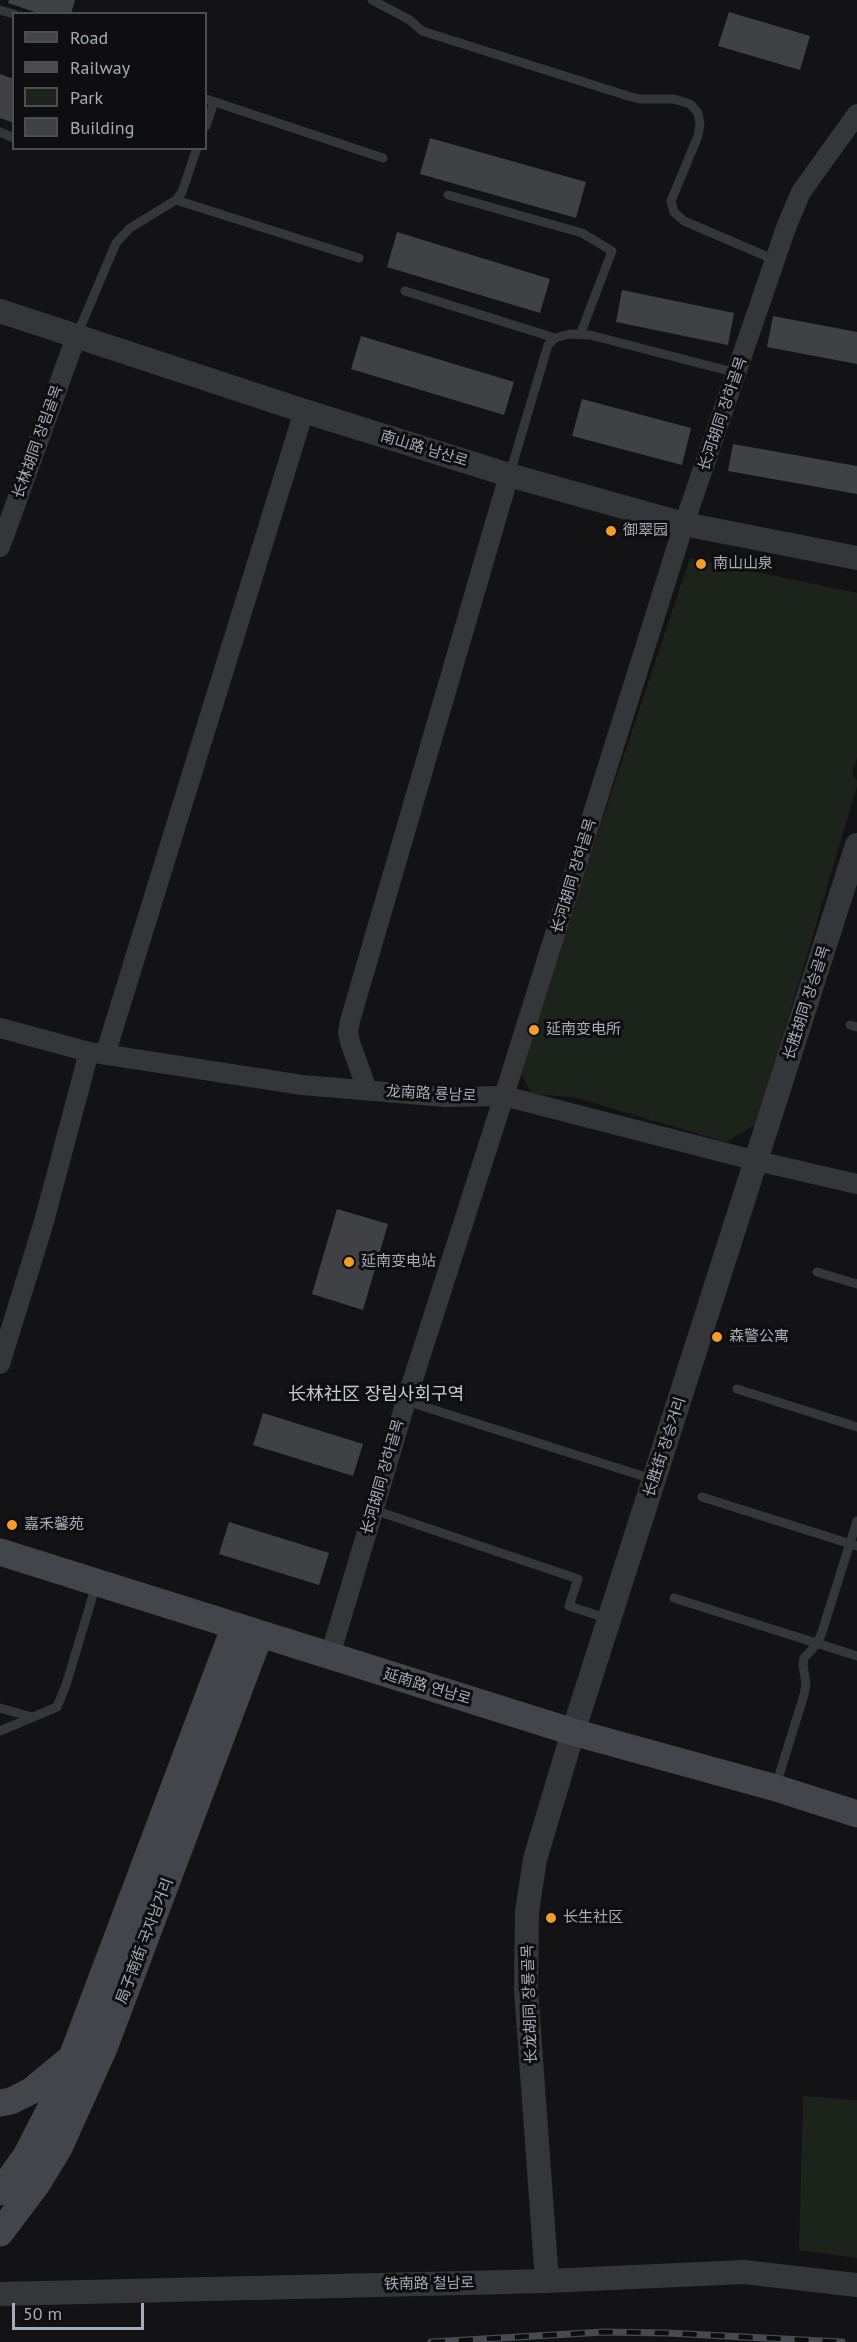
<!DOCTYPE html>
<meta charset="utf-8">
<style>
body{margin:0}
#map{position:relative;width:857px;height:2342px;overflow:hidden;background:#131315;font-family:"PT Sans",sans-serif}
canvas{display:block}
.legend{position:absolute;left:12px;top:12px;width:195px;height:138px;box-sizing:border-box;background:#0e0e10;border:2px solid #4a4d52;margin:0;padding:8px 10px;list-style:none;font-size:18px;color:#a4acb6}
.legend li{display:flex;align-items:center;gap:12px;height:30px}
.legend b{width:30px;border:2px solid #4a4d52}
.scale{position:absolute;left:12px;top:2303px;width:132px;height:27px;box-sizing:border-box;border:3px solid #a4acb6;border-top:0;padding-left:8px;font-size:18px;line-height:21px;white-space:nowrap;color:#a4acb6;-webkit-text-stroke:4px #0e0e10;paint-order:stroke}
</style>
<div id="map">
<canvas width="857" height="2342"></canvas>
<ul class="legend">
<li><b style="height:8px;background:#42454a"></b>Road</li>
<li><b style="height:8px;background:#474a4f"></b>Railway</li>
<li><b style="height:16px;background:#1b231b"></b>Park</li>
<li><b style="height:16px;background:#3f4145"></b>Building</li>
</ul>
<div class="scale">50 m</div>
</div>
<script>
const context = document.querySelector('canvas').getContext('2d');
context.lineJoin = 'round';
function paint(path, color) { context.fillStyle = color; context.fill(path, 'evenodd'); }
const poly = rows => new Path2D(rows.map(r => 'M' + r).join(''));
function strokePath(path, color, width, dash) { context.strokeStyle = color; context.lineWidth = width; context.lineCap = dash ? 'butt' : 'round'; context.setLineDash(dash || []); context.stroke(path); }
function write(font, color, halo, rows, align = 'center') {
  context.font = font + ' "PT Sans","Noto Sans SC","Noto Sans KR",sans-serif'; context.lineWidth = 6; context.setLineDash([]); context.textBaseline = 'middle'; context.strokeStyle = halo; context.fillStyle = color; for (const [text, x, y, turn = 0] of rows) {
    context.save(); context.translate(x, y); context.rotate((+turn || 0) * Math.PI / 180); context.textAlign = isNaN(turn) ? turn : align; if (halo) context.strokeText(text, 0, 0); context.fillText(text, 0, 0); context.restore();
  }
}
const green = poly([
 [690,558,857,593,857,758,852,774,857,781,857,786,757,1124,726,1142,577,1098,531,1093,519,1069],
 [803,2096,857,2100,857,2258,799,2250]
]);
const building = poly([
 [9,0,75,0,71,14,41,14,8,3],
 [729,12,810,36,800,70,718,46],
 [0,74,14,79,14,123,0,118],
 [430,138,586,182,576,218,420,174],
 [397,232,550,279,540,313,387,267],
 [622,290,734,313,728,345,616,322],
 [773,316,857,332,857,364,767,347],
 [361,336,514,382,504,415,351,369],
 [582,399,691,428,682,465,572,436],
 [733,444,857,466,857,494,728,471],
 [337,1209,388,1224,363,1310,312,1294],
 [263,1413,363,1444,353,1476,253,1445],
 [229,1522,329,1553,319,1585,219,1554]
]);
const service = poly([
 [372,0,410,20,422,31,628,96,640,99,674,99,690,104,698,113,700,124,698,136,671,201,674,212,684,221,775,260],
 [0,10,14,14],
 [206,99,383,158],
 [206,126,214,102],
 [0,132,12,137],
 [448,195,582,233,612,251,580,335],
 [176,200,359,258],
 [405,291,555,338],
 [77,335,116,243,130,228,176,200,182,192,197,148],
 [510,473,548,345,555,338,570,334,590,335,737,373],
 [850,1025,857,1027],
 [817,1272,857,1284],
 [737,1389,857,1427],
 [406,1401,652,1479],
 [702,1497,857,1546],
 [374,1510,578,1579,569,1606,609,1619],
 [674,1598,857,1656],
 [0,1708,32,1717],
 [0,1731,57,1707,66,1685,96,1585],
 [776,1785,804,1695,806,1684,803,1665,804,1658,815,1646,821,1635,857,1521]
]);
const minor = poly([
 [0,547,76,337],
 [0,1028,89,1052,302,1085,445,1097,504,1096,757,1161,857,1184],
 [105,1055,304,411],
 [367,1090,350,1042,348,1032,350,1021,509,475],
 [0,1364,43,1225,89,1052],
 [330,1656,406,1401,504,1096,684,524,787,225,801,192,857,114]
]);
const tertiary = poly([
 [0,311,304,411,509,475,684,524,857,558],
 [547,2281,526,1990,527,1912,535,1859,573,1732,857,845],
 [0,2294,547,2281,744,2272,857,2285]
]);
const secondary = poly([
 [0,1552,573,1732,776,1788,857,1814],
 [0,2103,11,2101,31,2091,70,2059],
 [0,2192,26,2156,58,2094,235,1626],
 [0,2233,37,2184,59,2148,104,2048,260,1634]
]);
const rail = poly([
 [431,2342,604,2332,667,2333,842,2342]
]);
const markers = [
 [611,531,6,"#f79b29"],
 [701,564,6,"#f79b29"],
 [534,1030,6,"#f79b29"],
 [349,1262,6,"#f79b29"],
 [717,1337,6,"#f79b29"],
 [12,1525,6,"#f79b29"],
 [551,1918,6,"#f79b29"]
];
const streetNames = [
 ["长河胡同 장하골목",723,414,-71],
 ["长林胡同 장림골목",38,442,-70],
 ["南山路 남산로",424,449,17],
 ["长河胡同 장하골목",574,876,-73],
 ["长胜胡同 장승골목",807,1003,-72],
 ["龙南路 룡남로",431,1094,3],
 ["长胜街 장승거리",665,1447,-72],
 ["长河胡同 장하골목",383,1477,-74],
 ["延南路 연남로",427,1687,17],
 ["局子南街 국자남거리",145,1941,-69],
 ["长龙胡同 장룡골목",530,2004,-92],
 ["铁南路 철남로",429,2284,-1]
];
const poiNames = [
 ["御翠园",623,531],
 ["南山山泉",713,564],
 ["延南变电所",546,1030],
 ["延南变电站",361,1262],
 ["森警公寓",729,1337],
 ["嘉禾馨苑",24,1525],
 ["长生社区",563,1918]
];
const quarterNames = [
 ["长林社区 장림사회구역",376,1395]
];
paint(green, '#1b231b');
paint(building, '#3f4145');
strokePath(service, '#34363a', 9);
strokePath(minor, '#34363a', 20);
strokePath(tertiary, '#34363a', 24);
strokePath(secondary, '#42454a', 27);
strokePath(rail, '#474a4f', 7);
strokePath(rail, '#0e0e10', 4.5, [14]);
for (const [x, y, r, color] of markers) { const dot = new Path2D(); dot.arc(x, y, r, 0, 2 * Math.PI); context.fillStyle = color; context.fill(dot); strokePath(dot, '#0e0e10', 2); }
write('15px', '#a4acb6', '#0e0e10', streetNames);
write('15px', '#a4acb6', '#0e0e10', poiNames, 'left');
write('18px', '#c5cad2', '#0e0e10', quarterNames);
</script>
